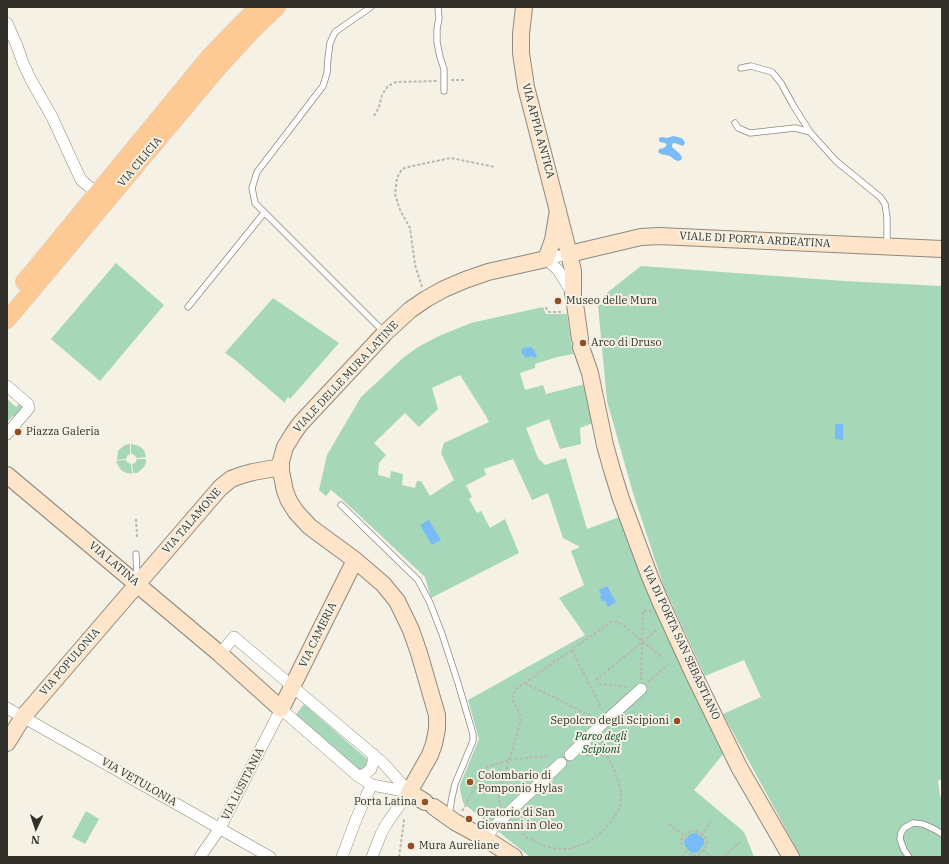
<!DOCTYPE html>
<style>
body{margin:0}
#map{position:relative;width:949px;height:864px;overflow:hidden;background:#f5f1e4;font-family:"IBM Plex Serif",serif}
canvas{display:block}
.frame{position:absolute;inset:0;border:8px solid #31302b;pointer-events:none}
.north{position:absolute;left:16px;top:808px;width:40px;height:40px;-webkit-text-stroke:3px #f5f1e4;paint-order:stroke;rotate:183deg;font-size:11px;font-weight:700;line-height:16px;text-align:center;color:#31302b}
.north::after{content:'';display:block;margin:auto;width:14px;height:18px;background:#31302b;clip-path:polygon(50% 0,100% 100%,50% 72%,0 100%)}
</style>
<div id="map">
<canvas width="949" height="864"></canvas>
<div class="frame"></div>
<div class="north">N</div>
</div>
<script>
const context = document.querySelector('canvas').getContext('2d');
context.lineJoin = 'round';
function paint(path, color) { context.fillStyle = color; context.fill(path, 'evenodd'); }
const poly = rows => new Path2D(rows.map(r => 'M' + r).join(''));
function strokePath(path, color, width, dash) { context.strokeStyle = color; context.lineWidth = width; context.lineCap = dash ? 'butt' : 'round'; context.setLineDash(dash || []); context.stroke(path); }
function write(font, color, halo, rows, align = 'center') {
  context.font = font + ' "IBM Plex Serif",serif'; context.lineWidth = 4; context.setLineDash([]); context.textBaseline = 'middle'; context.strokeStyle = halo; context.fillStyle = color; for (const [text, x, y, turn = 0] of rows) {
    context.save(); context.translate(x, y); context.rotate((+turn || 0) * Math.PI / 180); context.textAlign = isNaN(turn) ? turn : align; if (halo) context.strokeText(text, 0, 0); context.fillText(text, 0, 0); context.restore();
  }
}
const green = poly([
 [116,263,164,305,100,381,51,339],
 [641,266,844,281,942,286,942,779,938,781,940,796,942,796,942,857,801,857,723,714,761,697,744,660,705,676,664,587,633,493,607,401,598,305,604,304,603,296],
 [273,298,339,343,290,399,288,397,285,401,286,402,285,403,235,360,225,353],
 [543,307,546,314,567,314,573,354,557,357,535,364,535,368,520,373,525,390,543,385,546,394,589,383,598,421,580,428,581,444,560,449,549,419,526,428,538,458,545,465,566,458,587,529,622,516,724,753,694,790,743,831,745,834,754,857,530,857,463,803,460,789,460,785,479,739,468,700,585,635,559,598,584,585,571,551,580,547,563,538,548,493,532,500,513,459,484,469,486,475,465,486,467,487,472,497,469,499,477,513,481,511,490,528,505,519,519,553,431,598,425,577,344,501,331,490,326,496,319,490,327,455,361,397,403,358,418,347,439,336,471,323],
 [460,375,486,416,489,422,444,443,441,453,454,480,430,496,421,481,417,481,415,488,402,485,403,474,391,471,390,478,378,475,379,463,386,455,374,443,405,413,419,427,438,409,432,388],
 [7,399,16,407,21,402,24,406,15,418,13,416,7,422,10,425,7,428],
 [130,444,130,454,127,456,126,459,117,460,118,451,121,448,125,445],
 [131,444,139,446,143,449,145,453,146,457,137,458,134,455,131,453],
 [137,459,146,459,146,463,144,467,141,470,137,473,133,473,132,464,135,463],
 [126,460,127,462,131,464,132,474,127,473,122,471,119,467,116,461],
 [304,704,368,760,367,767,360,772,295,716],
 [86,811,99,819,85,844,72,837]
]);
const water = poly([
 [673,136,678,137,683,139,685,143,683,146,675,143,673,143,672,145,672,147,680,154,682,158,681,160,678,161,675,160,670,156,661,154,658,152,659,149,664,148,667,145,665,143,660,142,659,141,659,138,662,137,667,138],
 [528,347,531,347,534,350,537,357,534,358,532,356,525,358,524,355,522,354,521,351,523,348],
 [835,424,843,424,843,440,835,439],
 [429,520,441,540,432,545,420,525],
 [607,586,616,602,608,607,605,601,602,601,600,597,601,595,599,590],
 [696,833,704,839,704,844,698,852,692,853,685,847,684,841,690,834]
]);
const path = poly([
 [451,80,464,80],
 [374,116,379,107,382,95,388,86,396,82,437,81],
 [422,287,415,265,410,228,400,210,395,194,397,178,402,169,412,166,451,158,495,167],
 [546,307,547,310,549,312,563,312],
 [136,519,137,537],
 [572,650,602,709],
 [596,680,658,629],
 [641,680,643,611,651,611],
 [648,682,668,665],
 [525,683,595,718],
 [599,684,628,687],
 [586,755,607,755],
 [500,808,499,794,521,720,519,712,512,699,516,689,611,622,618,622,625,626,643,642,663,658],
 [462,811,466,805,471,794,486,767,509,760,547,756],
 [512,822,527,838,547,847,559,849,570,849,588,842,597,836,606,828,618,811,621,803,621,793,618,780,607,755,602,738],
 [669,824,685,836],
 [696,831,706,838,707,845,699,855,692,856,682,848,681,840,688,832,696,831],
 [701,835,711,822],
 [703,850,712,857],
 [399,857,404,821,403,819],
 [682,857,686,852],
 [724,857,733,848,740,842]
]);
const lane = poly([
 [371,7,335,32,330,43,328,58,327,73,323,86,257,172,252,188,255,203,384,332],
 [438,7,439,18,437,29,437,42,440,57,444,69,444,91],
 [741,68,751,66,772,72,781,83,793,105,810,132],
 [735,123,738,128,750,133,795,128,810,132,836,161,880,197,885,204,887,218,887,246],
 [188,307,264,213],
 [341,505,418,580,430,603,442,634,458,683,473,734,473,741,455,784,452,797,449,815],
 [136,554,137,578],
 [909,857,904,850,900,839,901,833,904,828,913,823,923,824,936,830,942,834]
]);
const street = poly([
 [7,23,17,46,23,63,31,80,52,117,81,180,97,193],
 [546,259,558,270,572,293],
 [546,259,569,254],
 [7,386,28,404,29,408,7,434],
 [220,654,234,637,383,763,409,792],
 [7,708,270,857],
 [570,755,604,722,608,719,641,689],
 [358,776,365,774,371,769,373,762,373,754],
 [486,839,494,827,505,816,561,763],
 [200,857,220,828,281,709,358,776,372,785,409,792],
 [342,857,355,822,367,794,372,785],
 [372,857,381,834,387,823,409,792]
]);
const secondary = poly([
 [524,7,521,34,521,53,526,87,569,254,573,271,573,295],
 [569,254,641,237,659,236,942,249],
 [575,304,580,339],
 [581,347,590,373,605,445,612,470,621,499,650,577,661,603,694,675,739,767,791,857],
 [7,475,220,654,281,709,355,560],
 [7,743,23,717,220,488,231,479,242,475,253,472,281,467],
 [425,802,409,792,430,755,434,744,437,729,437,715,419,653,411,630,397,601,383,584,355,560,310,527,296,512,289,501,285,491,281,471,281,461,285,447,293,434,300,424,385,333,410,310,426,299,444,289,465,280,488,272,546,259,553,240,558,210],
 [434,807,455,822,486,839,514,857]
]);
const primary = poly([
 [24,282,210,56,239,26,258,7],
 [7,320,218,68,253,30,277,7]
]);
const markers = [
 [558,301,4,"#934f23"],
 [583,343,4,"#934f23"],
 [18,432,4,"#934f23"],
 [677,721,4,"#934f23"],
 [470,782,4,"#934f23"],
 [425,802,4,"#934f23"],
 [469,819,4,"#934f23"],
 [411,846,4,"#934f23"]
];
const streetNames = [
 ["VIA APPIA ANTICA",538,131,75],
 ["VIA CILICIA",140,162,-50],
 ["VIALE DI PORTA ARDEATINA",755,240,3],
 ["VIALE DELLE MURA LATINE",346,377,-47],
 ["VIA TALAMONE",192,521,-49],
 ["VIA LATINA",114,564,40],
 ["VIA CAMERIA",318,635,-64],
 ["VIA DI PORTA SAN SEBASTIANO",681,643,65],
 ["VIA POPULONIA",70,662,-49],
 ["VIA VETULONIA",139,782,30],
 ["VIA LUSITANIA",243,784,-63]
];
const poiNames = [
 ["Museo delle Mura",566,301],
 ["Arco di Druso",591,343],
 ["Piazza Galeria",26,432],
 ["Sepolcro degli Scipioni",669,721,"right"],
 ["Colombario di",478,776],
 ["Pomponio Hylas",478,789],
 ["Porta Latina",417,802,"right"],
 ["Oratorio di San",477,813],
 ["Giovanni in Oleo",477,826],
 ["Mura Aureliane",419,846]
];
const parkNames = [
 ["Parco degli",601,737],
 ["Scipioni",601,750]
];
paint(green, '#a6d7b8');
paint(water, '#78bbf6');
strokePath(lane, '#8e897e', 7);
strokePath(street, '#8e897e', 12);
strokePath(secondary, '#8e897e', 18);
strokePath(primary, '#d2d1d0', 18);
strokePath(path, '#bab7ac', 2, [3, 2]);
strokePath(lane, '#fff', 5.5);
strokePath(street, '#fff', 11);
strokePath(secondary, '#fee5ca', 16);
strokePath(primary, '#fdca95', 17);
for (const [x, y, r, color] of markers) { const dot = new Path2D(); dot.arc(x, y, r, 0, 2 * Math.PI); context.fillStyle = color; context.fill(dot); strokePath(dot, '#f5f1e4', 1.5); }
write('11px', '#31302b', '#f5f1e4', streetNames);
write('11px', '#31302b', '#f5f1e4', poiNames, 'left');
write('italic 11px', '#044a2b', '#f5f1e4', parkNames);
</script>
